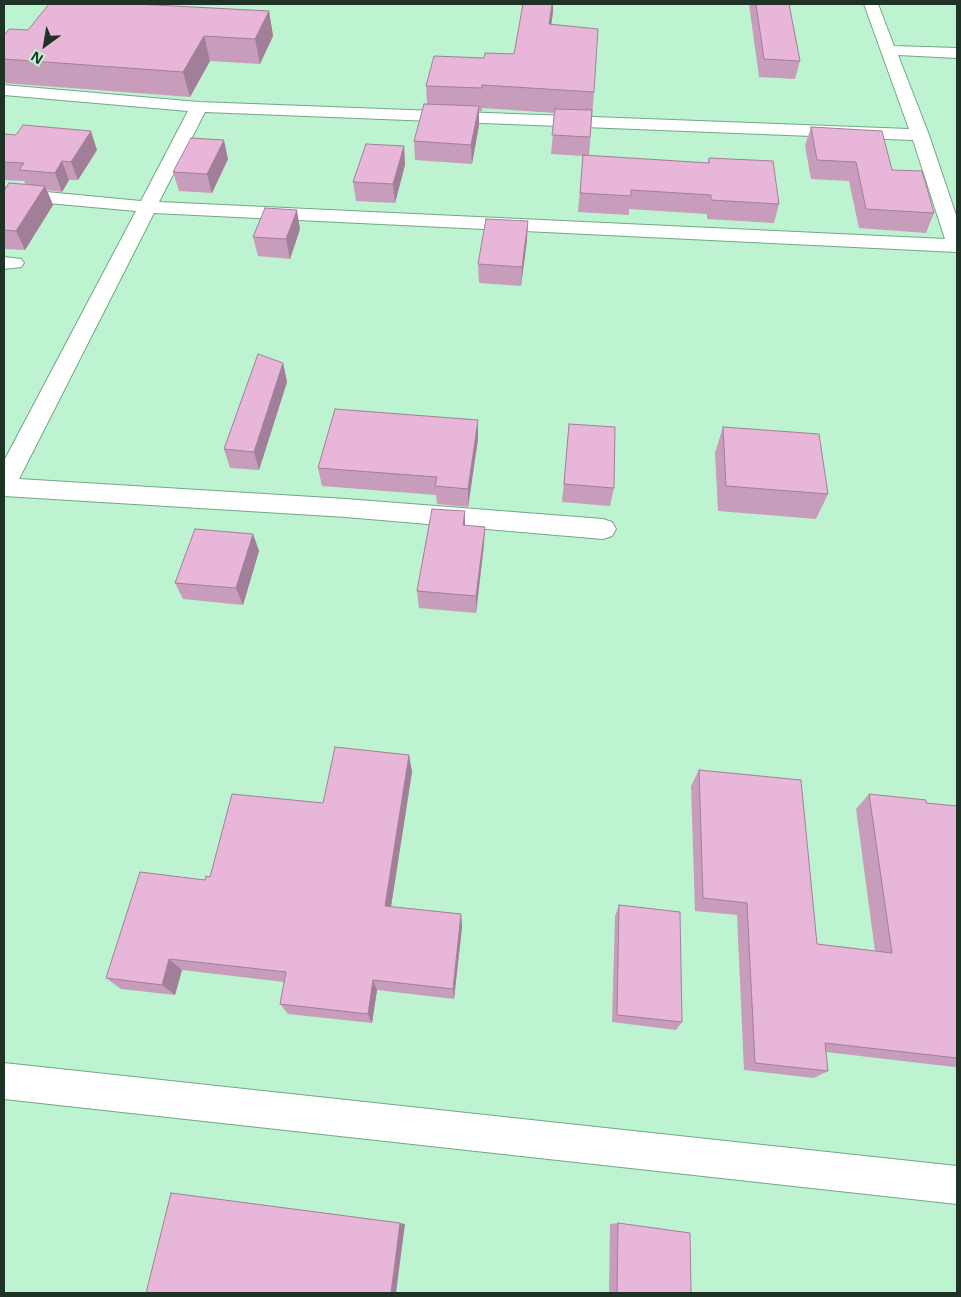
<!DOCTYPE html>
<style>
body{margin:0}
#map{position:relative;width:961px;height:1297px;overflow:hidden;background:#bdf3d1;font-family:"Open Sans",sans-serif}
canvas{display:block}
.frame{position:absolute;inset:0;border:5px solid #1e3326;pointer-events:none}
.north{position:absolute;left:20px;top:20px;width:50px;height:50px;-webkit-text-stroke:4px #bdf3d1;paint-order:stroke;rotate:212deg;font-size:14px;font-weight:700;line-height:20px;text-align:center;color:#1e3326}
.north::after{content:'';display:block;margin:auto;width:18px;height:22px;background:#1e3326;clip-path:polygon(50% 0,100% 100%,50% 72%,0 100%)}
</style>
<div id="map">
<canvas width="961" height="1297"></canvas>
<div class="frame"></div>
<div class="north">N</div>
</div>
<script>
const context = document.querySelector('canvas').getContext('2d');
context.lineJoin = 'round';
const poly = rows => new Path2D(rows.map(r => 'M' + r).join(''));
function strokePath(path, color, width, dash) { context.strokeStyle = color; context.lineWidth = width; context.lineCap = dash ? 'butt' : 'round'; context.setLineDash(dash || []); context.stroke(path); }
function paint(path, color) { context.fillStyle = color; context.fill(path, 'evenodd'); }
const minor = poly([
 [864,4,878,4,894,46,957,48,957,58,898,55,929,135,957,218,957,252,154,213,19,479,346,499,603,519,612,522,616,529,612,536,603,539,346,517,4,496,4,461,136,211,4,199,4,188,141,201,188,111,4,95,4,85,199,102,909,129,864,4],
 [205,112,913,140,945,239,159,202,205,112],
 [4,257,21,259,24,263,21,267,4,269,4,257]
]);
const tertiary = poly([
 [4,1063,957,1166,957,1204,4,1099,4,1063]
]);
const wall = poly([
 [523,4,553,4,551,25,594,92,589,156,708,163,709,158,779,204,774,223,707,219,707,214,629,209,629,215,578,212,583,156,551,154,555,113,482,108,482,111,479,111,479,125,472,164,415,160,414,141,427,104,426,86,484,58,514,54],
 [749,4,789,4,800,61,795,79,759,77],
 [269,11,273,36,260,64,210,61,190,97,4,83,4,36,28,30],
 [811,127,892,170,934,213,926,233,859,228,849,181,811,179,805,146],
 [4,134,97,150,78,180,69,180,62,192,47,190,53,205,25,250,4,249,4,191,25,184,24,181,4,180],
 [404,146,405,165,395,203,356,201,353,182],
 [228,159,212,193,179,191,173,172],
 [300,229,290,259,258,256,253,237],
 [527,240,521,286,479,283,478,264],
 [283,363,287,382,259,470,230,468,224,449],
 [569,424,614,488,610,506,562,502],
 [723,427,828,494,816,519,718,511,715,453],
 [478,439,468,507,437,504,436,495,322,486,318,468],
 [465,511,465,525,484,544,476,613,419,608,417,591],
 [253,534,259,551,243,605,183,599,175,583],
 [409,755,412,772,391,907,461,914,462,927,454,999,377,990,372,1023,288,1014,280,1004,284,982,182,970,175,995,121,989,106,978,205,880,323,803],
 [699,770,817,944,875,951,856,809,869,794,926,803,957,806,957,1066,954,1067,826,1052,828,1071,814,1078,744,1070,737,915,695,911,691,786],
 [619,905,682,1022,676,1030,612,1022,615,916],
 [618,1223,691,1293,609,1293,610,1224]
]);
const shadedWall = poly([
 [552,4,553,4,553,13,548,47,549,24],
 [269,11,273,36,260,64,255,39],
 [204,36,210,61,190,97,183,72],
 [479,106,479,125,472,164,471,145],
 [91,131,97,150,78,180,71,162],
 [224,140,228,159,212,193,207,174],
 [404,146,405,165,395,203,393,184],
 [62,161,69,180,62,192,55,173],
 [45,186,53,205,25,250,16,231],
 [297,210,300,229,290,259,286,239],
 [528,221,527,240,521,286,522,267],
 [283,363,287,382,259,470,254,452],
 [478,420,478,439,468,507,468,489],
 [465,511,465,529,463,525],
 [485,527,484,544,476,613,476,596],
 [253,534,259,551,243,605,236,588],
 [409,755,412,772,389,919,385,906],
 [461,914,462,927,454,999,453,989],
 [169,959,182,970,175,995,162,985],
 [373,980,377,990,372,1023,368,1014],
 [400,1223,405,1224,396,1293,391,1293]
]);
const building = poly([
 [49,4,136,4,269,11,255,39,204,36,183,72,4,59,4,36,9,29,28,30,49,4],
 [523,4,552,4,549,24,598,29,594,92,482,85,482,88,426,86,434,56,484,58,485,53,514,54,523,4],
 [756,4,789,4,800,61,764,59,756,4],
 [424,104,479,106,471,145,414,141,424,104],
 [555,109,592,110,590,137,552,135,555,109],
 [23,125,91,131,71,162,62,161,55,173,19,170,24,163,4,162,4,134,16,135,23,125],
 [811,127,882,131,892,170,922,171,934,213,866,209,856,162,817,160,811,127],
 [191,138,224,140,207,174,173,172,191,138],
 [366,144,404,146,393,184,353,182,366,144],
 [583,155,709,163,709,158,773,161,779,204,711,200,711,195,631,190,631,196,580,193,583,155],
 [9,183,45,186,16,231,4,230,4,191,9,183],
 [265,208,297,210,286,239,253,237,265,208],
 [486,219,528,221,522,267,478,264,486,219],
 [258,354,283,363,254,452,224,449,258,354],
 [335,409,478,420,468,489,435,486,437,477,318,468,335,409],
 [569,424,615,427,614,488,564,484,569,424],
 [723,427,819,434,828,494,726,486,723,427],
 [432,509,465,511,463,525,485,527,476,596,417,591,432,509],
 [195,529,253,534,236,588,175,583,195,529],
 [335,747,409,755,385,906,461,914,453,989,373,980,368,1014,280,1004,286,972,169,959,162,985,106,978,140,872,205,880,206,876,210,877,232,794,323,803,335,747],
 [699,770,801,780,817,944,892,953,869,794,926,800,926,803,957,806,957,1058,825,1043,828,1071,755,1063,747,903,703,898,699,770],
 [619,905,680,912,682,1022,617,1015,619,905],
 [171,1193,400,1223,391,1293,146,1293,171,1193],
 [618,1223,690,1233,691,1293,617,1293,618,1223]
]);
strokePath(minor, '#73a787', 2);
strokePath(tertiary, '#73a787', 2);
paint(minor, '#fff');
paint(tertiary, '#fff');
paint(wall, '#c79dbb');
paint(shadedWall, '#a27f98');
paint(building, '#e7b6d9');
strokePath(building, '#a27f98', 1);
</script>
